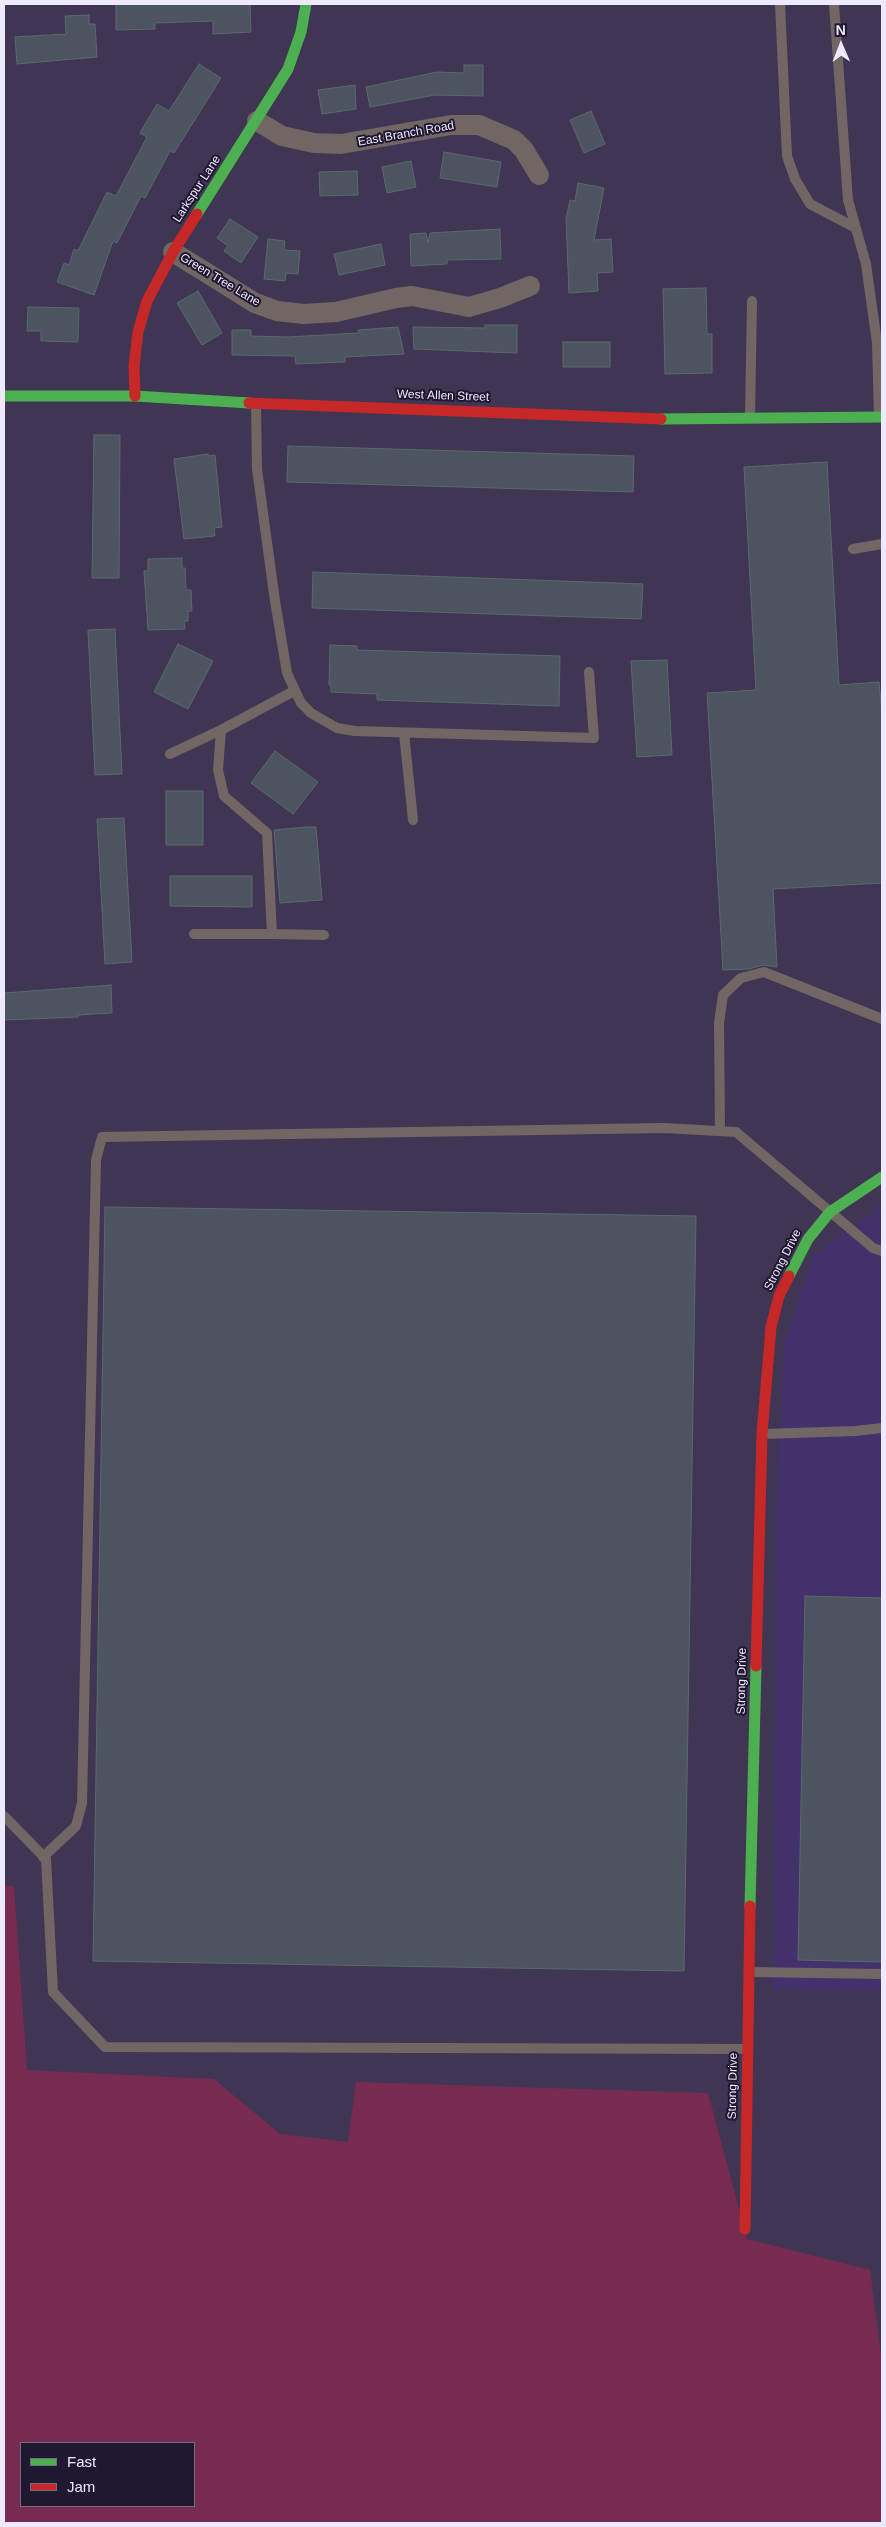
<!DOCTYPE html>
<style>
body{margin:0}
#map{position:relative;width:886px;height:2527px;overflow:hidden;background:#403654;font-family:Helvetica,sans-serif}
canvas{display:block}
.frame{position:absolute;inset:0;border:5px solid #eee9fe;pointer-events:none}
.legend{position:absolute;left:20px;top:2442px;width:175px;height:65px;box-sizing:border-box;background:#1f1831;border:1px solid #726c83;margin:0;padding:6px 9px;list-style:none;font-size:15px;color:#eee9fe}
.legend li{display:flex;align-items:center;gap:10px;height:25px}
.legend b{width:25px;border:1px solid #726c83}
.north{position:absolute;left:816px;top:20px;width:50px;height:50px;-webkit-text-stroke:4px #1f1831;paint-order:stroke;rotate:359deg;font-size:14px;font-weight:700;line-height:20px;text-align:center;color:#eee9fe}
.north::after{content:'';display:block;margin:auto;width:18px;height:22px;background:#eee9fe;clip-path:polygon(50% 0,100% 100%,50% 72%,0 100%)}
</style>
<div id="map">
<canvas width="886" height="2527"></canvas>
<div class="frame"></div>
<ul class="legend">
<li><b style="height:6px;background:#4caf50"></b>Fast</li>
<li><b style="height:6px;background:#c62828"></b>Jam</li>
</ul>
<div class="north">N</div>
</div>
<script>
const context = document.querySelector('canvas').getContext('2d');
context.lineJoin = 'round';
function paint(path, color) { context.fillStyle = color; context.fill(path, 'evenodd'); }
const poly = rows => new Path2D(rows.map(r => 'M' + r).join(''));
function strokePath(path, color, width, dash) { context.strokeStyle = color; context.lineWidth = width; context.lineCap = dash ? 'butt' : 'round'; context.setLineDash(dash || []); context.stroke(path); }
function write(font, color, halo, rows, align = 'center') {
  context.font = font + ' Helvetica,sans-serif'; context.lineWidth = 4; context.setLineDash([]); context.textBaseline = 'middle'; context.strokeStyle = halo; context.fillStyle = color; for (const [text, x, y, turn = 0] of rows) {
    context.save(); context.translate(x, y); context.rotate((+turn || 0) * Math.PI / 180); context.textAlign = isNaN(turn) ? turn : align; if (halo) context.strokeText(text, 0, 0); context.fillText(text, 0, 0); context.restore();
  }
}
const built = poly([
 [882,1206,882,1991,773,1990,777,1506,784,1344,814,1255]
]);
const green = poly([
 [4,1886,14,1886,27,2070,214,2079,280,2134,348,2142,356,2082,708,2093,747,2239,870,2270,882,2362,882,2523,4,2523],
 [21,2443,194,2443,194,2506,21,2506]
]);
const building = poly([
 [116,4,250,4,251,32,213,34,213,21,155,23,155,29,116,30,116,4],
 [89,15,89,24,95,24,97,57,17,64,15,37,66,34,65,16,89,15],
 [199,64,221,78,174,153,170,151,145,198,141,196,117,243,113,241,94,295,57,282,64,263,69,265,74,249,78,251,107,192,116,196,147,137,140,133,157,104,169,111,199,64],
 [464,65,483,65,483,96,435,95,370,107,366,87,437,72,464,73,464,65],
 [355,85,356,109,322,114,318,90,355,85],
 [591,111,605,144,584,153,570,120,591,111],
 [444,152,501,162,497,187,440,178,444,152],
 [411,161,416,187,387,193,382,167,411,161],
 [357,171,358,195,320,196,319,172,357,171],
 [578,183,604,188,594,240,611,239,613,272,597,273,598,291,569,293,566,219,570,200,575,201,578,183],
 [230,219,258,237,241,263,224,251,228,246,217,238,230,219],
 [500,229,501,259,447,260,447,264,411,266,410,234,426,233,428,243,430,233,500,229],
 [268,239,285,241,284,250,300,251,298,274,286,273,285,281,264,279,268,239],
 [381,244,385,265,339,275,334,254,381,244],
 [706,288,707,334,712,334,712,373,665,374,663,289,706,288],
 [198,291,222,333,202,345,177,303,198,291],
 [28,307,79,308,78,342,41,341,41,331,27,331,28,307],
 [485,325,517,325,517,353,414,349,413,327,485,328,485,325],
 [398,327,404,354,345,357,345,362,296,364,295,356,232,355,232,330,251,330,251,336,287,337,359,333,358,330,398,327],
 [563,342,610,342,610,367,563,367,563,342],
 [94,435,120,435,119,578,92,578,94,435],
 [288,446,634,456,633,492,287,482,288,446],
 [208,454,208,456,215,455,222,527,214,528,215,536,184,539,174,459,208,454],
 [827,462,839,685,879,682,882,713,882,883,773,889,777,967,763,965,749,969,723,970,707,693,756,690,744,467,827,462],
 [182,558,182,568,185,568,186,590,191,590,192,611,188,611,188,621,184,621,185,629,148,630,144,571,148,571,148,559,182,558],
 [313,572,643,584,641,619,312,608,313,572],
 [115,629,122,774,95,775,88,630,115,629],
 [178,644,213,661,188,709,154,692,178,644],
 [330,645,357,646,357,650,560,656,559,706,377,700,377,694,331,692,331,685,329,685,330,645],
 [667,660,672,755,637,757,631,661,667,660],
 [275,751,318,782,293,814,251,783,275,751],
 [166,791,203,791,203,845,166,845,166,791],
 [124,818,132,962,105,964,97,819,124,818],
 [307,827,316,827,322,900,280,903,274,830,307,827],
 [170,876,252,876,252,907,170,906,170,876],
 [111,985,112,1013,78,1015,78,1017,4,1020,4,993,111,985],
 [105,1207,696,1216,684,1971,93,1961,105,1207],
 [805,1596,882,1598,882,1962,798,1960,805,1596]
]);
const lane = poly([
 [780,4,787,156,795,179,810,204,856,228],
 [834,4,848,200,866,264,877,343,879,416],
 [256,404,257,469,275,601,287,673,301,703,311,713,337,728,355,731,594,738,589,672],
 [750,417,752,301],
 [853,549,882,544],
 [294,691,221,730,218,770,224,796,267,833,272,934,324,935],
 [404,733,413,820],
 [170,754,221,730],
 [194,934,272,934],
 [720,1131,719,1023,723,995,741,978,764,972,882,1019],
 [763,1434,855,1431,882,1428],
 [4,1816,46,1859,53,1992,105,2047,745,2049],
 [43,1857,76,1826,82,1803,96,1160,102,1137,664,1128,736,1132,873,1248,882,1251],
 [751,1972,882,1974]
]);
const street = poly([
 [257,121,282,136,314,143,341,144,451,125,479,125,514,140,524,150,539,175],
 [173,252,255,303,277,311,304,314,336,312,396,298,412,296,469,307,500,298,530,286]
]);
const fast = poly([
 [197,214,288,69,301,32,306,4],
 [4,396,135,396,249,403],
 [661,419,882,417],
 [789,1276,808,1239,830,1212,882,1177],
 [750,1906,756,1666]
]);
const jam = poly([
 [135,396,134,366,138,332,147,301,173,252,197,214],
 [249,403,661,419],
 [756,1666,762,1434,771,1327,779,1296,789,1276],
 [745,2229,750,1906]
]);
const streetNames = [
 ["East Branch Road",406,134,-10],
 ["Larkspur Lane",197,189,-57],
 ["Green Tree Lane",220,280,31],
 ["West Allen Street",443,396,2],
 ["Strong Drive",783,1260,-63],
 ["Strong Drive",742,1681,-89],
 ["Strong Drive",733,2086,-89]
];
paint(built, '#43316b');
paint(green, '#772b51');
paint(building, '#4c545f');
strokePath(building, '#5a6871', 1);
strokePath(lane, '#726664', 10);
strokePath(street, '#726664', 20);
strokePath(fast, '#4caf50', 11);
strokePath(jam, '#c62828', 11);
write('12px', '#eee9fe', '#1f1831', streetNames);
</script>
